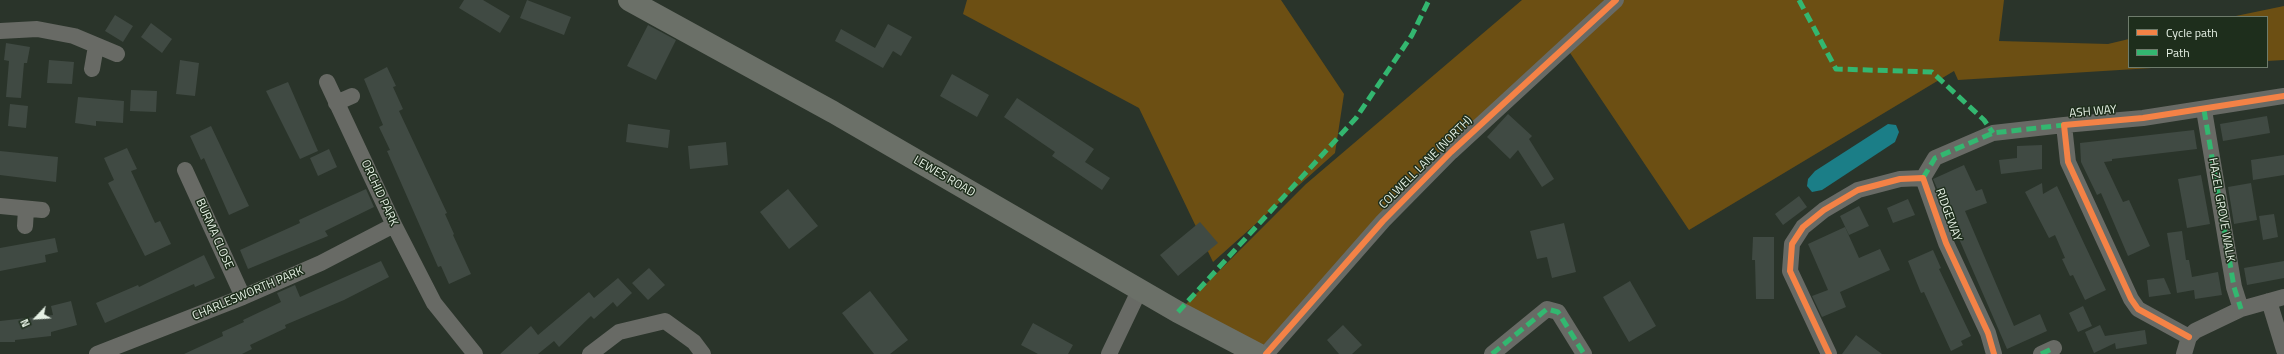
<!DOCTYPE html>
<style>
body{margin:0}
#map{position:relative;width:2284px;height:354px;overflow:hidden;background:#2a342a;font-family:"Titillium Web",sans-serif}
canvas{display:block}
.legend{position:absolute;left:2128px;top:16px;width:140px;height:52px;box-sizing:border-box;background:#1e2e1c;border:1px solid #6e7c6c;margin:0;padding:5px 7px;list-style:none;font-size:12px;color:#e5f0e4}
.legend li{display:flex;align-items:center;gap:8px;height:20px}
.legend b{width:20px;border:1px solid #6e7c6c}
.north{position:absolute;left:16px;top:298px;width:40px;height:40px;-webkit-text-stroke:3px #1e2e1c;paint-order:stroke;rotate:245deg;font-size:11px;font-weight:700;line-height:16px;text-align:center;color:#e5f0e4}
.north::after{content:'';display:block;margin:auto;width:14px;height:18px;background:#e5f0e4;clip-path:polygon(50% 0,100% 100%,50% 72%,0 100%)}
</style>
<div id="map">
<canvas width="2284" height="354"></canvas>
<ul class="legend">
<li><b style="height:5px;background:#f48246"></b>Cycle path</li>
<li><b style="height:5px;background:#33b770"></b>Path</li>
</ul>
<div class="north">N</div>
</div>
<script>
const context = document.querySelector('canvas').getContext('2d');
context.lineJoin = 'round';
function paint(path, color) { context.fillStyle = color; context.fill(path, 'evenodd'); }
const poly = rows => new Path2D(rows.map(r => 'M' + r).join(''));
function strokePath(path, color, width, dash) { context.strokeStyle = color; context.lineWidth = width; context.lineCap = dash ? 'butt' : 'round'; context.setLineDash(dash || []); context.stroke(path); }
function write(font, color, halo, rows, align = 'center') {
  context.font = font + ' "Titillium Web",sans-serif'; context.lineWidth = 3; context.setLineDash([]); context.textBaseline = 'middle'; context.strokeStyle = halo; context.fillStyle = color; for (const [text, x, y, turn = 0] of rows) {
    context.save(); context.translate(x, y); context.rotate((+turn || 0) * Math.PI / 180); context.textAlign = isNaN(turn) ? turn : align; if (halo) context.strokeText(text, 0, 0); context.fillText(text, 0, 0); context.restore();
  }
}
const forest = poly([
 [967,0,1281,0,1344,94,1335,153,1213,262,1139,108,963,14],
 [1522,0,2004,0,1999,41,2108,44,2129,39,2129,67,2168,67,1958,80,1954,71,1689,230,1562,41,1266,354,1178,312,1306,184],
 [2284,6,2284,60,2267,61,2267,17,2231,17]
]);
const water = poly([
 [1888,124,1896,125,1899,132,1895,142,1822,190,1812,192,1807,186,1808,179,1815,171]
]);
const building = poly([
 [464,0,483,0,510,16,500,33,459,8],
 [527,0,571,17,564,35,520,18],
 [115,15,133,26,123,42,105,31],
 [151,23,172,39,162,53,141,37],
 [888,24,912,37,901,56,893,51,883,68,835,41,841,29,875,48],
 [648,25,676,40,656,80,627,66],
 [6,43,30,47,27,63,24,63,21,98,6,97,9,61,4,60],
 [49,60,74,62,72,84,47,83],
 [180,60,199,63,195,96,176,94],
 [387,67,396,86,393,87,403,109,399,111,447,213,445,214,454,234,453,235,471,274,449,284,441,266,438,267,387,151,390,150,379,127,383,125,364,79],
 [952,74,989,95,977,117,940,96],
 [288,82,318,151,300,159,266,91],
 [131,90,157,91,156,112,130,111],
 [78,97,124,101,123,123,96,121,96,126,75,123],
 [1017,98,1094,149,1085,162,1110,178,1102,190,1052,156,1055,152,1004,117],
 [10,104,28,106,26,128,8,126],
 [1508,114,1532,136,1529,139,1554,179,1542,187,1518,150,1510,159,1487,137],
 [2267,116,2270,133,2223,141,2220,124],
 [628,124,670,130,668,148,626,142],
 [211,126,249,206,229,215,204,158,201,160,190,136],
 [2194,130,2197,149,2112,159,2112,161,2104,162,2123,202,2129,200,2150,246,2128,256,2101,193,2097,195,2081,162,2080,143],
 [726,142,728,165,690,169,688,146],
 [2042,145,2042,169,2001,174,1999,160,2017,158,2017,146],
 [127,148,137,169,131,171,155,223,160,221,171,244,145,256,108,183,114,180,104,158],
 [329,149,337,167,318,176,310,158],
 [0,151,58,157,56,182,0,175],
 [2284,155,2284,175,2253,180,2251,160],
 [1964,165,1976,191,1982,189,1987,203,1965,211,2014,326,2040,314,2047,331,2007,349,1933,179],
 [2201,175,2210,224,2187,228,2178,179],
 [2042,183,2043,194,2057,186,2106,290,2085,300,2073,275,2070,276,2062,259,2065,258,2055,235,2049,238,2025,192],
 [2251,183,2257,220,2234,224,2228,187],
 [366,189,374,207,325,231,328,236,248,269,240,250,300,223,299,220],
 [788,189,818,226,789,249,760,212],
 [1799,196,1807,207,1783,225,1775,214],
 [1908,199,1915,215,1893,223,1887,208],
 [1859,206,1869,226,1849,235,1840,216],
 [2274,214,2278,237,2263,240,2259,216],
 [1200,222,1218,243,1178,276,1160,255],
 [1564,223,1576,272,1552,278,1547,257,1537,259,1530,231],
 [1845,227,1859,258,1880,249,1890,270,1840,292,1846,307,1822,317,1812,296,1828,290,1808,244],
 [2182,231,2186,260,2189,260,2192,277,2218,272,2222,295,2195,299,2194,290,2177,293,2167,233],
 [1753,237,1774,237,1774,299,1756,299,1755,260,1752,260],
 [55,238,58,252,45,255,46,262,0,271,0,248],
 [1933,250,1941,268,1939,269,1971,336,1961,341,1963,345,1951,351,1924,292,1921,293,1908,261],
 [204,255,215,278,195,287,194,284,105,323,96,303,138,285,139,287],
 [381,261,389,277,344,300,285,325,286,328,250,345,252,349,242,354,184,354,223,336,222,332,244,322,243,320,281,302,277,293,295,285,300,297],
 [2284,261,2284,278,2247,285,2244,268],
 [649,268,665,285,648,300,632,283],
 [618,278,632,293,617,307,613,302,594,319,591,316,559,347,554,341,538,354,500,354,531,326,538,335,589,292,594,298],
 [2164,278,2171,294,2149,297,2147,280],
 [1630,281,1656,326,1629,342,1603,297],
 [870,291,908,340,890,354,874,354,842,313],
 [71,301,77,325,51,332,51,336,15,340,15,342,0,342,0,321,53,315,51,306],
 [2083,306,2092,326,2078,332,2069,313],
 [1033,323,1073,345,1068,354,1038,354,1021,345],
 [1343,325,1362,345,1352,354,1339,354,1327,340],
 [2100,325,2105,336,2145,330,2147,344,2116,349,2115,343,2094,353,2085,332],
 [1856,335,1882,354,1842,354]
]);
const minor = poly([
 [0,31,37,29,74,36,117,54],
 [92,69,96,46],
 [327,82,394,225,434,303,475,354],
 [336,103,352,96],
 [2204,110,2234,287,2241,309],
 [185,170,243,297],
 [1923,178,1935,158,1993,133,2064,125],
 [0,206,42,210],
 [25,226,26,209],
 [2269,301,2284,350],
 [2189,337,2138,309,2131,299,2068,162,2064,125,2143,118,2284,96],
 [97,354,243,297,321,263,394,225],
 [590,354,619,332,665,321,694,342,703,354],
 [1109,354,1140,289],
 [1266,354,1383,221,1451,152,1616,0],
 [1492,354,1547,309,1558,312,1584,354],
 [1829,354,1790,271,1792,244,1803,227,1824,210,1858,190,1900,179,1923,178,1946,243,1988,333,1994,354],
 [2041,354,2054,348],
 [2184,354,2189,337,2195,331,2241,309,2284,297]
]);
const highway = poly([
 [629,0,833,112,1178,312,1258,354]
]);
const quiet = poly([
 [1799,0,1836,69,1932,72,1984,120,1993,133],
 [2204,110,2234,287,2241,309],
 [1923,178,1935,158,1993,133,2064,125],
 [1178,312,1356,118,1412,35,1429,0],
 [1492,354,1547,309,1558,312,1584,354],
 [2041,354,2054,348]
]);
const cycleway = poly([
 [2189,337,2138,309,2131,299,2068,162,2064,125,2143,118,2284,96],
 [1266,354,1383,221,1451,152,1616,0],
 [1829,354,1790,271,1792,244,1803,227,1824,210,1858,190,1900,179,1923,178,1946,243,1988,333,1994,354]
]);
const streetNames = [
 ["ASH WAY",2093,112,-5],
 ["COLWELL LANE (NORTH)",1426,163,-45],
 ["LEWES ROAD",944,177,30],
 ["ORCHID PARK",379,193,65],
 ["HAZEL GROVE WALK",2221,210,80],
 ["RIDGEWAY",1948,215,70],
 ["BURMA CLOSE",214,234,66],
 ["CHARLESWORTH PARK",248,294,-23]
];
paint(forest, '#6c4f13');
paint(water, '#1b7e87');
paint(building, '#404a43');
strokePath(minor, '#686a65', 16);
strokePath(highway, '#6b7068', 22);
strokePath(quiet, '#33b770', 5, [10, 5]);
strokePath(cycleway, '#f48246', 6);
write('12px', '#e5f0e4', '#1e2e1c', streetNames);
</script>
